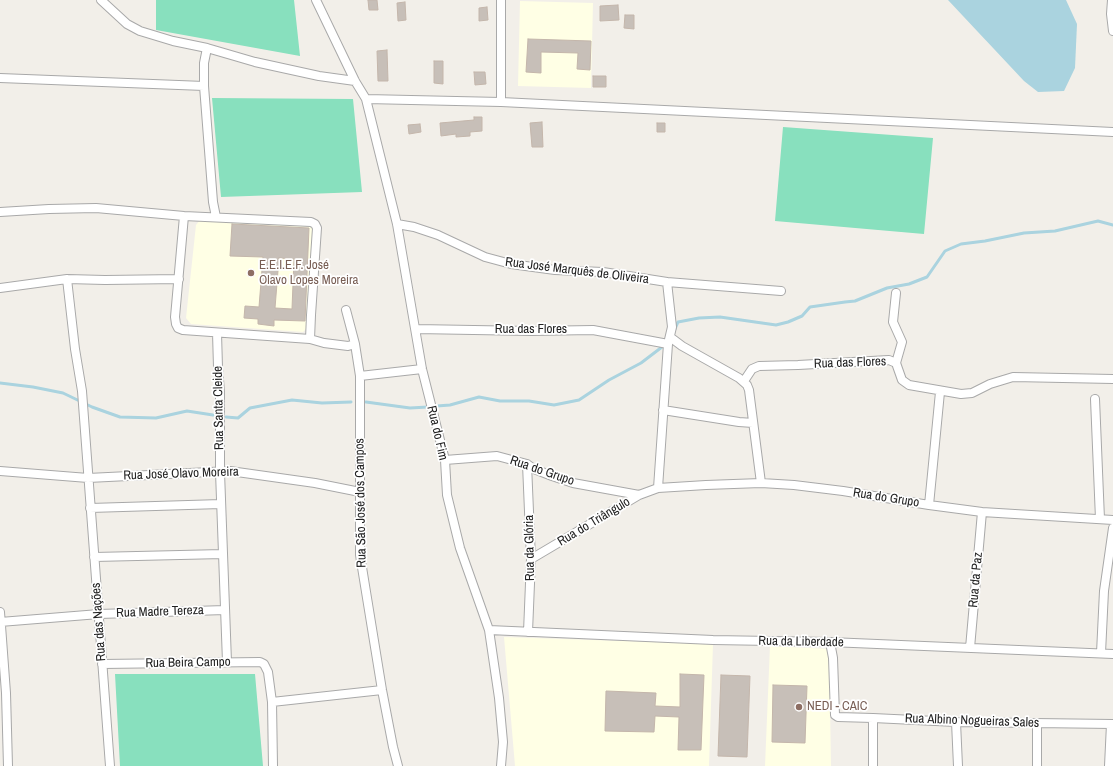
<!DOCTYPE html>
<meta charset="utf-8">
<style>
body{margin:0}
canvas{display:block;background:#f2efe9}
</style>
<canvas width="1113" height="766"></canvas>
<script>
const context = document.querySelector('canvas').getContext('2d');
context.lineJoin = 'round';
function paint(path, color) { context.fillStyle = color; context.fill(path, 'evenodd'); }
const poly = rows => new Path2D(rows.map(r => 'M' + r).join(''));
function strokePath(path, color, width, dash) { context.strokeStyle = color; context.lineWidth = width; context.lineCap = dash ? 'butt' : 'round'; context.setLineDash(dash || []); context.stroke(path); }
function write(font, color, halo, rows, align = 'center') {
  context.font = font + ' "Archivo Narrow",sans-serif'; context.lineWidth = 3.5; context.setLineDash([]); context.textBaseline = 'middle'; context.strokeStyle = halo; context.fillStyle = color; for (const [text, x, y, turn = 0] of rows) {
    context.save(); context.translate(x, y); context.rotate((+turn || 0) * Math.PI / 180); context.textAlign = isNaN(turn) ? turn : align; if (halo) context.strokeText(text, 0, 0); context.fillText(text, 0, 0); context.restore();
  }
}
const education = poly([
 [520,1,593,3,591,88,518,86],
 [200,220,310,223,314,228,308,327,303,332,191,324,186,318,196,225],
 [504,637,713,644,709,766,515,766],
 [770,646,829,649,831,766,765,766]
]);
const pitch = poly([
 [156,0,294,0,300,56,156,30],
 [212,98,353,99,362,192,221,197],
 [783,127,933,138,924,234,775,221],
 [115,674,255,674,263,766,120,766]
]);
const water = poly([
 [948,0,1066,0,1077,24,1075,68,1064,91,1038,92,1024,81]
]);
const stream = poly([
 [675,329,678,322,699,318,720,317,776,325,788,322,802,316,810,307,845,302,855,301,887,288,909,284,927,277,945,251,961,244,985,241,1024,233,1055,231,1098,221,1113,225],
 [0,383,33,387,63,393,92,407,120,417,156,418,187,411,213,415],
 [366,402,410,408,428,407],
 [437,406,450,405,479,397,500,401,529,401,554,405,579,400,609,380,641,363,662,347],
 [226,417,238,418,250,408,292,400,322,403,351,402]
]);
const building = poly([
 [368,0,377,0,378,10,369,10,368,0],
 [405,2,406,20,398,21,397,3,405,2],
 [618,5,619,20,600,21,600,6,618,5],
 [487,7,488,20,479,21,479,8,487,7],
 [625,15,634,15,634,29,624,28,625,15],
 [528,39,591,41,590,70,577,69,578,53,541,52,541,73,526,72,528,39],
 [387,50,388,81,378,81,377,51,387,50],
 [434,61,443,61,443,84,434,83,434,61],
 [474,72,485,72,486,84,475,85,474,72],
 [593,76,606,76,606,87,593,87,593,76],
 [474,117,482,117,482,131,470,132,470,136,456,137,456,134,441,136,440,123,474,120,474,117],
 [542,122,543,147,532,147,530,123,542,122],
 [657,123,665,123,665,132,657,132,657,123],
 [420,124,421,132,409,134,408,125,420,124],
 [232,224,309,228,305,321,274,320,274,326,258,324,258,319,244,318,245,306,259,307,263,257,230,256,232,224],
 [279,258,294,259,292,309,275,308,279,258],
 [680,674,704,675,701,750,678,750,679,717,655,716,654,732,605,731,606,691,656,693,655,706,680,707,680,674],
 [721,675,750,676,747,757,718,756,721,675],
 [773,685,807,686,805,743,772,742,773,685]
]);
const minor = poly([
 [101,0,127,24,140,31,173,41,207,48,255,62,319,76,355,81],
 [316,0,355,81,366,99,397,224,422,369,445,460,447,495,460,548,489,630,499,698,503,742,501,766],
 [1112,0,1111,14,1113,31],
 [207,48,204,63,204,86,213,202,216,217],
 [0,78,204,86],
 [366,99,501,102,1113,132],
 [501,102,501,0],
 [0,212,49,209,96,208,184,216,311,222,315,224,317,228,311,315,310,339,183,330,178,328,176,324,175,317,184,216],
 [397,224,414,227,438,235,485,257,511,264,555,270,603,272,667,282,672,327,668,344,658,488],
 [67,279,75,349,82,391,110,766],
 [667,282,781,291],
 [0,288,67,279,105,280,179,279],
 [346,310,355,344,360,376,360,555,382,690,393,747,398,766],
 [416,329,531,331,593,330,668,344],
 [217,333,218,367,220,392,220,472,227,662],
 [670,337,682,346,739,378,747,385,749,390,761,483],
 [310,339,324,343,348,346,355,344],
 [896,363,902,342,893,322,896,293],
 [360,376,422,369],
 [744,381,752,369,759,366,798,365,889,360,896,363,902,380,909,385,961,394,972,393,990,384,1013,377,1113,379],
 [1095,399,1100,519],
 [663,410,739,422,753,423],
 [445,460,497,456,527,464,534,469,552,476,573,483,639,495],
 [527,464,531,559,528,632],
 [0,471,88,478,230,471,315,483,360,492],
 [929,505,940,392],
 [90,508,221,504],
 [94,557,223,554],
 [531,559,639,495,658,488,706,485,761,483,794,485,843,491,929,505,982,512,1113,520],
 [0,612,6,693,8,766],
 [0,622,99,614,225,610],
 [489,630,713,640,830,642,1113,654],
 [830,642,833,658,835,715,838,717,873,718,956,722,1113,724],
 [970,648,982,512],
 [1101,653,1104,591,1113,528],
 [102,664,260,662,264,664,268,672,272,702,273,766],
 [272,702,382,690],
 [873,718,873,766],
 [956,722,958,766],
 [1037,724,1037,766],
 [1109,766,1111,724]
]);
const markers = [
 [251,273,4,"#8d6e63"],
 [799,707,4,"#8d6e63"]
];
const educationNames = [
 ["E.E.I.E.F. José",259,266],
 ["Olavo Lopes Moreira",259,281],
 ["NEDI - CAIC",807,707]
];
const streetNames = [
 ["Rua José Marquês de Oliveira",577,271,7],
 ["Rua das Flores",531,330],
 ["Rua das Flores",850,363,-2],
 ["Rua Santa Cleide",219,408,-91],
 ["Rua do Fim",437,433,77],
 ["Rua do Grupo",542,471,19],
 ["Rua José Olavo Moreira",181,474,-2],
 ["Rua do Grupo",886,498,9],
 ["Rua São José dos Campos",361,503,-91],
 ["Rua do Triângulo",594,522,-31],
 ["Rua da Glória",530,548,-91],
 ["Rua da Paz",976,580,-85],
 ["Rua Madre Tereza",160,612,-2],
 ["Rua das Nações",99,622,-94],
 ["Rua da Liberdade",801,642,1],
 ["Rua Beira Campo",188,663,-1],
 ["Rua Albino Nogueiras Sales",972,721,2]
];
paint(education, '#ffffe5');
paint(pitch, '#88e0be');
paint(water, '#aad3df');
strokePath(stream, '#aad3df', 3);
paint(building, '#c7bfb8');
strokePath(building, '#c4b6ab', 1);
strokePath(minor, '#a9a9a9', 10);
strokePath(minor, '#fff', 8);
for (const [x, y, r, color] of markers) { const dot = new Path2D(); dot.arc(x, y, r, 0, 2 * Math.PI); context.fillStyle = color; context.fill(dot); strokePath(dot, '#fff', 1.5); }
write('13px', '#785e54', '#fff', educationNames, 'left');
write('13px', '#222', '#fff', streetNames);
</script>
